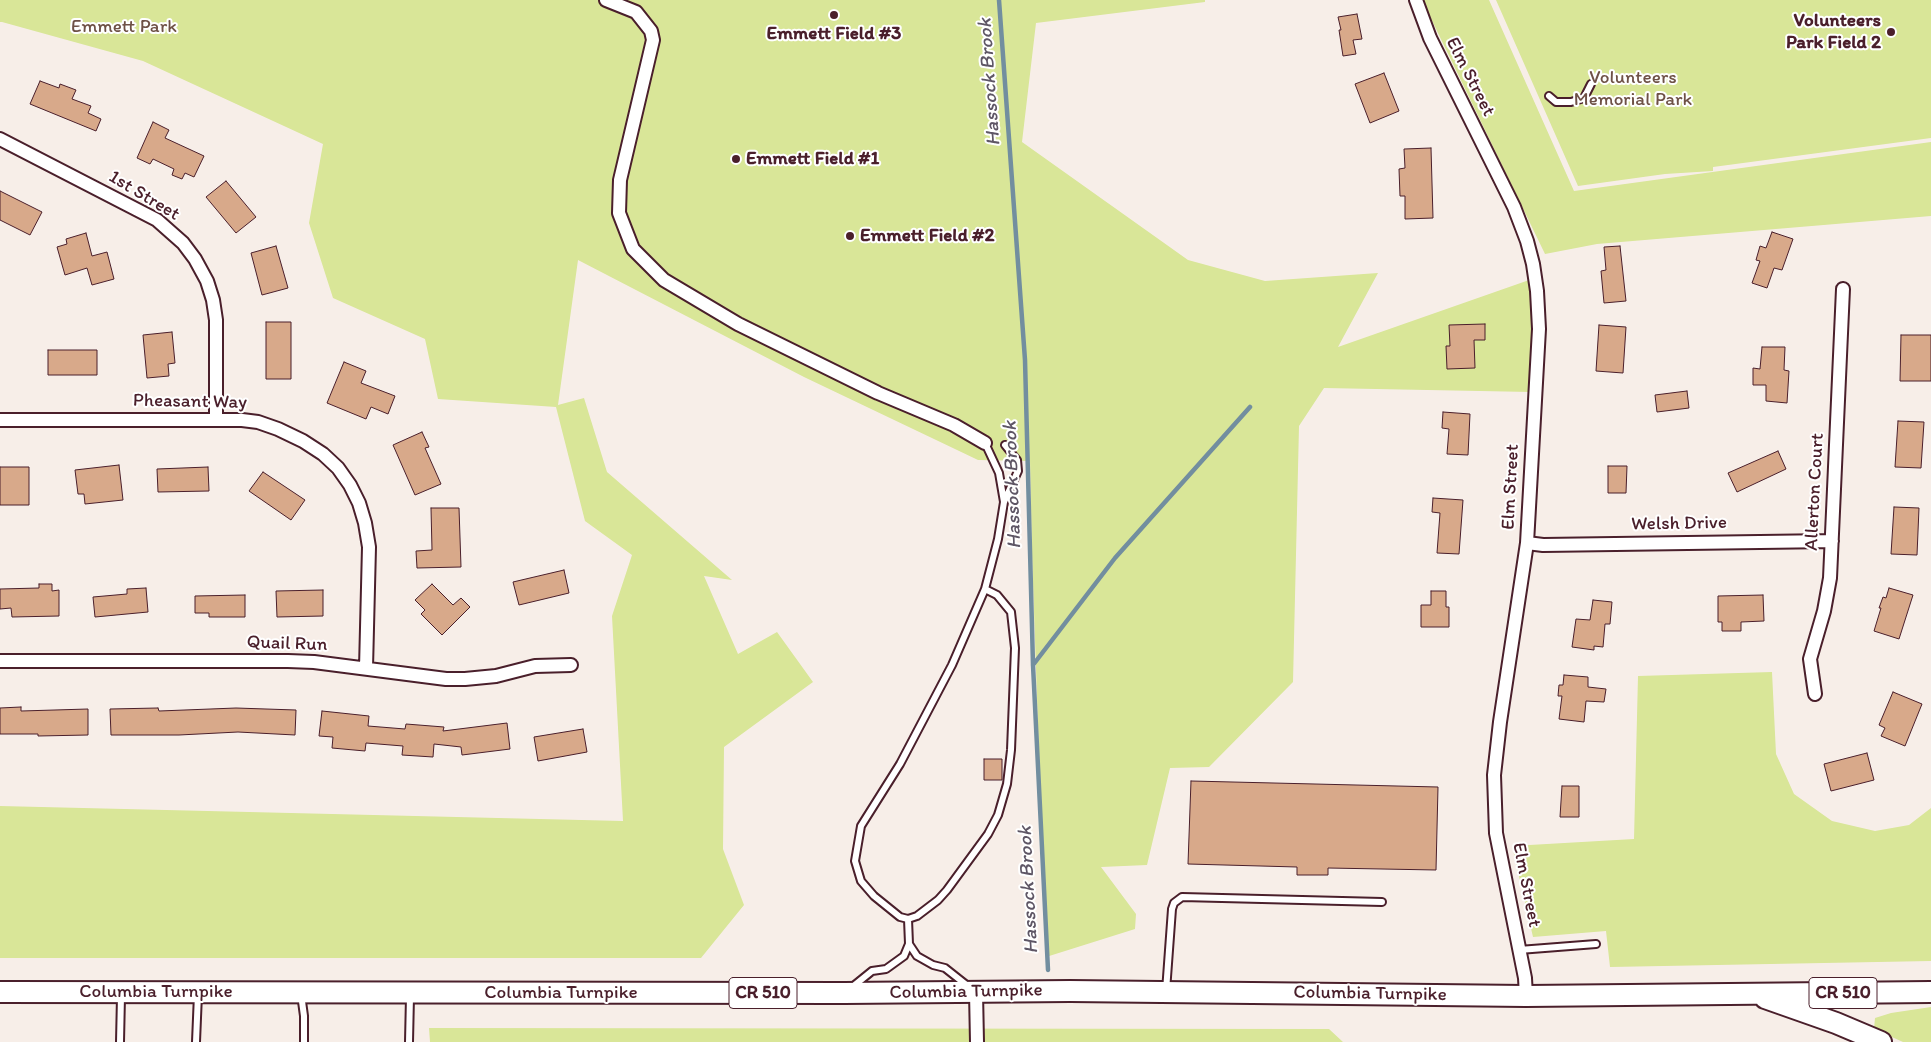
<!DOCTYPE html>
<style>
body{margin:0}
canvas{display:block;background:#f7eee8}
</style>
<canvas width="1931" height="1042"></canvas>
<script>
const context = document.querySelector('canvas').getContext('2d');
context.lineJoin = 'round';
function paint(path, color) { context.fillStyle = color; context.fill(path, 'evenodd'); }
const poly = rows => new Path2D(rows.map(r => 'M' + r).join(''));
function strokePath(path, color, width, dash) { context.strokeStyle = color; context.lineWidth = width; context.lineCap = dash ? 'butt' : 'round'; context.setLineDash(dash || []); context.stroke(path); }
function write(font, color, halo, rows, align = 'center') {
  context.font = font + ' Itim,sans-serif'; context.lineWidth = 4; context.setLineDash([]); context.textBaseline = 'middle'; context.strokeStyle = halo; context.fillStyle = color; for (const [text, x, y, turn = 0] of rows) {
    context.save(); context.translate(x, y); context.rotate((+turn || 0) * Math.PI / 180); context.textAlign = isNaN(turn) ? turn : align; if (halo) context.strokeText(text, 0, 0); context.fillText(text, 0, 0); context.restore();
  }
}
const green = poly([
 [0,0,1205,0,1205,2,1036,23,1022,142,1188,260,1265,281,1378,273,1338,347,1532,279,1536,336,1531,392,1324,388,1299,426,1293,682,1209,767,1170,768,1147,865,1101,867,1136,914,1135,929,1046,957,1032,554,1030,461,978,460,804,377,578,260,558,405,584,398,607,472,732,580,704,576,738,654,777,632,813,682,724,747,723,849,744,905,701,958,0,958,0,806,623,821,612,616,632,555,585,521,556,407,438,399,425,339,333,298,309,223,323,144,143,61,2,22,0,22],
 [1422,0,1489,0,1574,191,1931,142,1931,216,1597,244,1545,254],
 [1496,0,1931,0,1931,138,1713,167,1713,171,1665,174,1578,186],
 [1772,672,1776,754,1794,794,1832,821,1875,831,1909,825,1931,808,1931,961,1610,967,1606,931,1533,937,1512,846,1634,839,1638,676],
 [1931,1007,1931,1042,1903,1042,1874,1029,1875,1018,1891,1013],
 [429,1028,1329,1029,1343,1042,430,1042]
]);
const stream = poly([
 [999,0,1025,360,1033,665,1048,970],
 [1033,665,1115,558,1250,407]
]);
const building = poly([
 [1357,14,1362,39,1353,40,1356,54,1343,56,1339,30,1341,30,1338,17,1357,14],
 [1384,73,1399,111,1370,123,1355,84,1384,73],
 [40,81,59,88,60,84,76,90,72,99,91,106,88,113,101,119,96,131,30,104,40,81],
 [153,122,169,130,165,138,204,156,194,177,185,173,182,179,172,175,174,169,153,159,150,164,137,158,153,122],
 [1431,148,1433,218,1405,219,1405,196,1400,196,1399,169,1405,168,1404,149,1431,148],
 [226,181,256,217,236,233,206,197,226,181],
 [0,191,42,212,30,235,0,220,0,191],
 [1772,232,1793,239,1782,270,1774,268,1767,288,1752,283,1760,261,1756,260,1760,246,1766,248,1772,232],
 [86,233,92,256,107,252,114,279,92,285,87,268,65,275,57,247,67,244,66,239,86,233],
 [276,246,288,288,262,295,251,253,276,246],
 [1620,246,1626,301,1604,303,1601,271,1606,270,1604,247,1620,246],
 [266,322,291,322,291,379,266,379,266,322],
 [1485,324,1485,340,1474,340,1475,368,1447,369,1446,346,1450,346,1449,325,1485,324],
 [1599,325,1626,327,1623,373,1596,371,1599,325],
 [172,332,175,363,168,364,169,376,147,378,143,335,172,332],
 [1901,335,1931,335,1931,381,1900,381,1901,335],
 [1762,347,1785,347,1784,370,1789,371,1787,403,1766,401,1766,385,1753,385,1753,368,1760,369,1762,347],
 [48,350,97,350,97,375,48,375,48,350],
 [344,362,366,371,361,383,395,396,388,414,371,407,366,419,327,403,344,362],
 [1687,391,1689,408,1657,412,1655,395,1687,391],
 [1443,412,1470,414,1468,455,1447,454,1449,429,1442,428,1443,412],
 [1898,421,1924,422,1921,468,1895,467,1898,421],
 [422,432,429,447,425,448,441,484,415,495,393,445,422,432],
 [1778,451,1786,469,1737,492,1728,473,1778,451],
 [119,465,123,500,85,504,84,494,78,494,75,470,119,465],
 [1608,466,1627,466,1626,493,1608,493,1608,466],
 [0,467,29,467,29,505,0,505,0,467],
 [208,467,209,491,158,492,157,469,208,467],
 [263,472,305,500,291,520,249,491,263,472],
 [1433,498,1463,500,1459,554,1437,553,1440,513,1432,512,1433,498],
 [1894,507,1919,508,1917,555,1891,554,1894,507],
 [431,508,459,508,461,567,417,568,416,551,432,550,431,508],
 [564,570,569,593,519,605,513,582,564,570],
 [39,584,52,584,52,591,59,590,59,616,12,617,11,608,0,609,0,589,39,588,39,584],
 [432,584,453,605,461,598,470,607,442,635,421,614,425,610,415,600,432,584],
 [146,588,148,612,95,617,93,597,127,594,127,589,146,588],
 [1889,588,1913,595,1899,639,1874,631,1881,608,1879,608,1883,597,1886,598,1889,588],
 [323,590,323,616,277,617,276,591,323,590],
 [1431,591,1446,591,1446,607,1449,607,1449,627,1421,627,1421,605,1431,605,1431,591],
 [245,595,245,617,209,617,209,613,195,613,195,596,245,595],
 [1763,595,1764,621,1741,622,1741,631,1722,631,1722,622,1718,622,1718,596,1763,595],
 [1593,600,1612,602,1610,624,1605,624,1603,647,1594,646,1594,650,1572,647,1576,619,1590,620,1593,600],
 [1564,675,1588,677,1588,687,1606,689,1604,702,1586,701,1584,722,1559,719,1562,696,1558,696,1559,685,1563,685,1564,675],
 [1893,692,1922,704,1905,746,1881,736,1885,728,1879,725,1893,692],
 [21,707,21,711,88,709,88,735,38,736,38,734,0,734,0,708,21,707],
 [158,708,159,711,236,708,296,710,295,735,238,732,179,735,111,735,110,709,158,708],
 [322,711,369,716,368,726,405,729,406,724,444,727,443,731,507,723,510,749,462,755,461,747,434,744,433,757,402,755,403,746,366,743,365,751,332,748,333,737,319,736,322,711],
 [583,729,587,752,538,761,534,737,583,729],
 [1867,753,1874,780,1831,791,1824,764,1867,753],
 [984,759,1002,759,1002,780,984,780,984,759],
 [1191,781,1438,787,1436,870,1328,868,1328,875,1297,875,1297,867,1188,864,1191,781],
 [1562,786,1579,786,1579,817,1560,817,1562,786]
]);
const lane = poly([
 [1549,96,1556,102,1571,102,1584,98,1591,84],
 [985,443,999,473,1004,502,998,539,985,589,952,665,900,764,861,826,855,861,861,881,874,896,900,917,908,919,917,916,938,900,947,890,988,834,998,815,1007,784,1011,750,1015,648,1011,612,997,595,985,589],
 [1004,502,1018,471,1017,460,1005,445],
 [909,944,917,956,933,965,945,968,969,987],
 [1519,950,1596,944],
 [851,988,872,971,886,969,904,956,909,944,908,919],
 [1166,991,1172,909,1174,903,1182,897,1382,902],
 [301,994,304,1016,304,1042],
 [120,1042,121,996],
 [196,1042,198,994],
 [409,1042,410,996]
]);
const street = poly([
 [606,0,636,12,651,31,653,40,620,180,619,213,633,249,664,280,738,324,878,393,954,425,985,443],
 [1416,0,1430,38,1514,207,1527,241,1533,264,1537,291,1539,329,1527,543,1500,722,1494,775,1496,833,1525,978,1526,996],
 [0,139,157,220,183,243,195,259,207,281,213,300,216,320,216,420],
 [0,420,242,420,258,422,278,429,303,441,323,454,338,468,350,485,359,503,365,523,369,547,366,668],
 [1527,543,1543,545,1832,541],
 [0,661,288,661,314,662,446,679,465,679,496,676,535,666,571,665],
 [1815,694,1810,659,1824,611,1830,578,1843,289],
 [976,992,977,1042]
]);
const primary = poly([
 [0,992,844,993,1070,991,1526,996,1931,992],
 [1765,998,1836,1023,1881,1042]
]);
const markers = [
 [834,15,5,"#4a1f2b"],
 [1891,32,5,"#4a1f2b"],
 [736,159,5,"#4a1f2b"],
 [850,236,5,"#4a1f2b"]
];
const shields = [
 [763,993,68],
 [1843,993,68]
];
const shieldNames = [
 ["CR 510",763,993],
 ["CR 510",1843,993]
];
const poiNames = [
 ["Volunteers",1881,21,"right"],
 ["Park Field 2",1881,43,"right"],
 ["Emmett Field #3",834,34,"center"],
 ["Emmett Field #1",746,159],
 ["Emmett Field #2",860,236]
];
const parkNames = [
 ["Emmett Park",124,27],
 ["Volunteers",1633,78],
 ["Memorial Park",1633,100]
];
const streetNames = [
 ["Elm Street",1470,77,63],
 ["1st Street",144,196,31],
 ["Pheasant Way",190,402,1],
 ["Elm Street",1511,487,-87],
 ["Allerton Court",1815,492,-87],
 ["Welsh Drive",1679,524,-1],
 ["Quail Run",287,644,2],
 ["Elm Street",1526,885,79],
 ["Columbia Turnpike",156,992],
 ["Columbia Turnpike",966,992,-1],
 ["Columbia Turnpike",561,993],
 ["Columbia Turnpike",1370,994,1]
];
const waterNames = [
 ["Hassock Brook",990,82,-94],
 ["Hassock Brook",1013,485,-92],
 ["Hassock Brook",1029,890,-93]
];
paint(green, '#d9e698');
strokePath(stream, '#728e9f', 4.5);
paint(building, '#d8a98a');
strokePath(building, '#4a1f2b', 1);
strokePath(lane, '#4a1f2b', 10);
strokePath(street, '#4a1f2b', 16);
strokePath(primary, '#4a1f2b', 24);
strokePath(lane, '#fff', 6);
strokePath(street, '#fff', 12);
strokePath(primary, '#fff', 20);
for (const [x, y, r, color] of markers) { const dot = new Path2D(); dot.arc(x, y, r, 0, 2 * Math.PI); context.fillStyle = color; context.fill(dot); strokePath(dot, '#fff', 2); }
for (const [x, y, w] of shields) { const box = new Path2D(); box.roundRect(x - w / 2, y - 15.5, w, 31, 4); context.fillStyle = '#fff'; context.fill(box); strokePath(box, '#4a1f2b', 1); }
write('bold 18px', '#4a1f2b', null, shieldNames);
write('bold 19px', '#4a1f2b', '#fff', poiNames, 'left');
write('19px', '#6e5146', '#fff', parkNames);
write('19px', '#4a1f2b', '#fff', streetNames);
write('italic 20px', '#5e5665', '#fff', waterNames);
</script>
